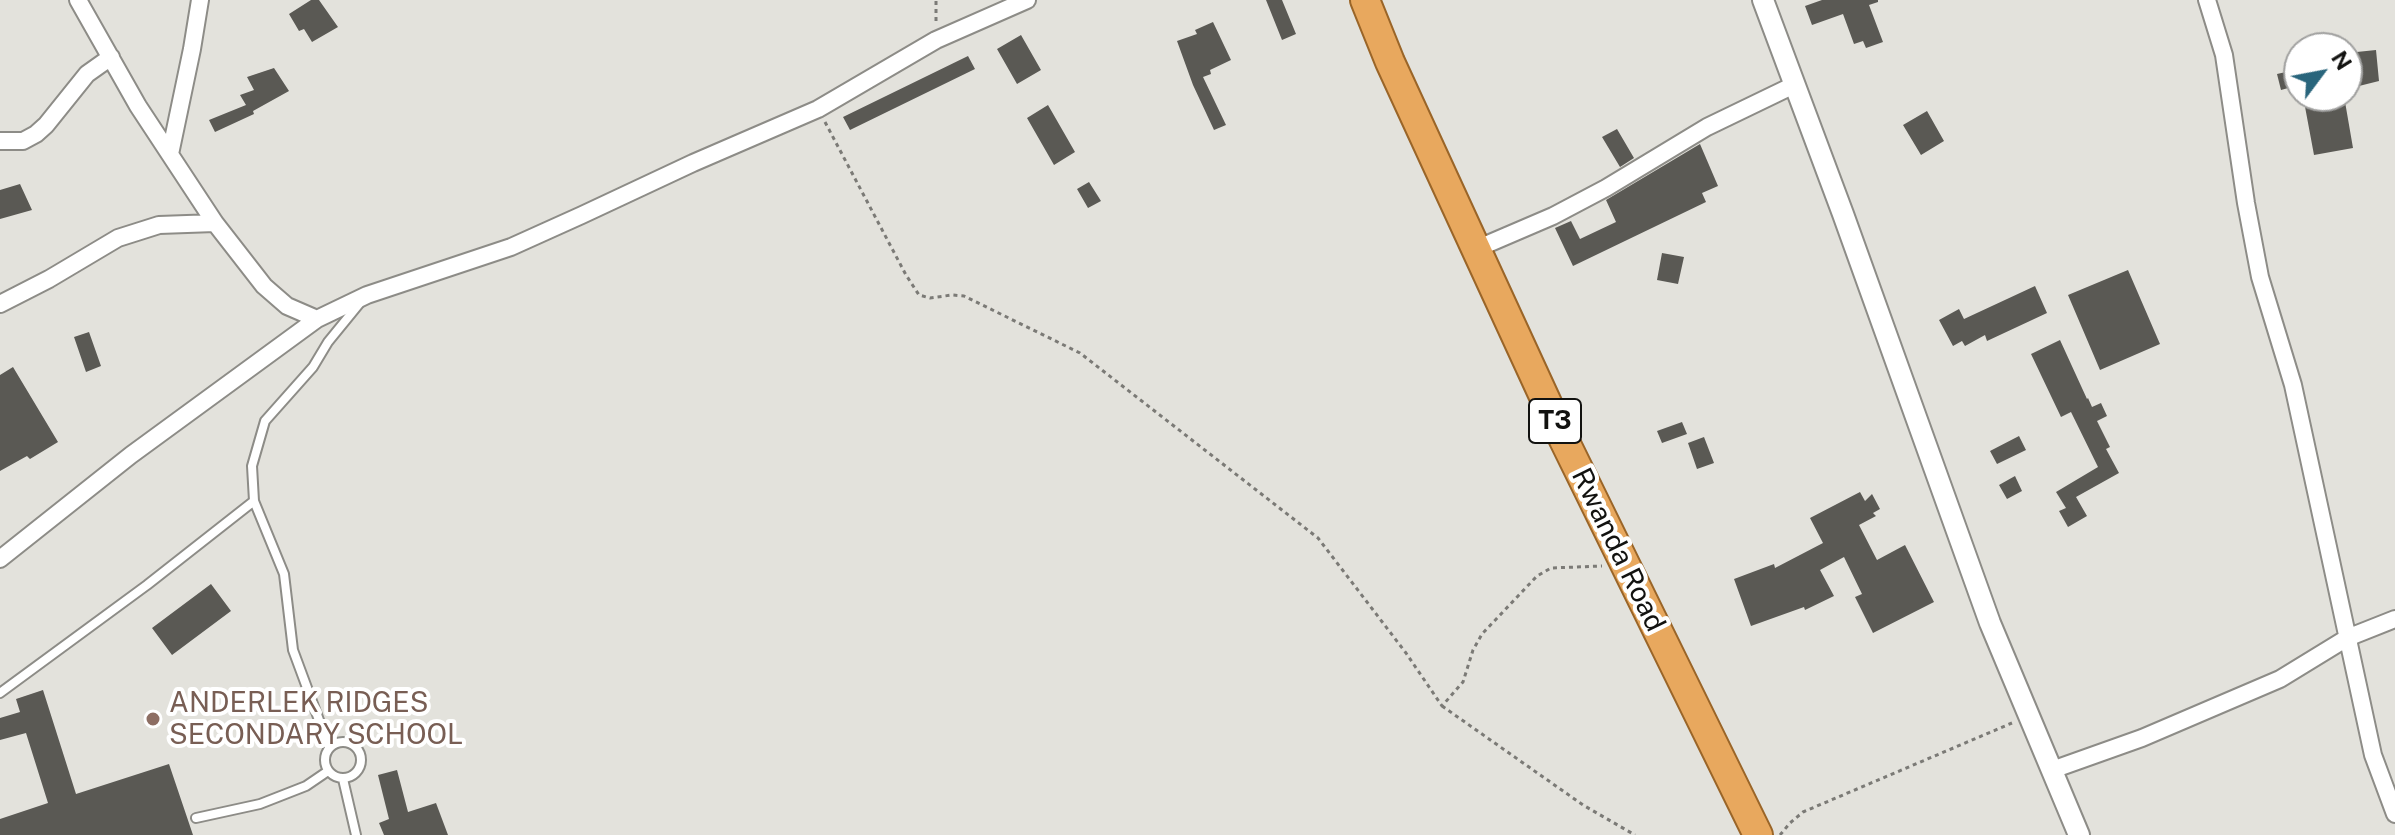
<!DOCTYPE html>
<style>
body{margin:0}
#map{position:relative;width:2395px;height:835px;overflow:hidden;background:#e3e2dc;font-family:"Public Sans",sans-serif}
canvas{display:block}
.north{position:absolute;left:2283px;top:32px;width:80px;height:80px;box-sizing:border-box;background:#fff;border:2px solid #a0a09f;border-radius:50%;rotate:58deg;font-size:22px;font-weight:700;line-height:32px;text-align:center;color:#121210}
.north::after{content:'';display:block;margin:auto;width:28px;height:36px;background:#29657c;clip-path:polygon(50% 0,100% 100%,50% 72%,0 100%)}
</style>
<div id="map">
<canvas width="2395" height="835"></canvas>
<div class="north">N</div>
</div>
<script>
const context = document.querySelector('canvas').getContext('2d');
context.lineJoin = 'round';
function paint(path, color) { context.fillStyle = color; context.fill(path, 'evenodd'); }
const poly = rows => new Path2D(rows.map(r => 'M' + r).join(''));
function strokePath(path, color, width, dash) { context.strokeStyle = color; context.lineWidth = width; context.lineCap = dash ? 'butt' : 'round'; context.setLineDash(dash || []); context.stroke(path); }
function write(font, color, halo, rows, align = 'center') {
  context.font = font + ' "Public Sans",sans-serif'; context.lineWidth = 8; context.setLineDash([]); context.textBaseline = 'middle'; context.strokeStyle = halo; context.fillStyle = color; for (const [text, x, y, turn = 0] of rows) {
    context.save(); context.translate(x, y); context.rotate((+turn || 0) * Math.PI / 180); context.textAlign = isNaN(turn) ? turn : align; if (halo) context.strokeText(text, 0, 0); context.fillText(text, 0, 0); context.restore();
  }
}
const building = poly([
 [311,0,319,0,338,27,312,42,304,29,299,31,289,14],
 [1266,0,1282,0,1296,34,1282,40],
 [1822,0,1878,0,1878,2,1869,5,1883,42,1866,48,1863,41,1854,44,1843,14,1812,25,1805,6],
 [1213,22,1231,60,1210,70,1211,74,1203,77,1226,125,1214,130,1193,85,1177,41,1197,34,1195,30],
 [1021,35,1041,70,1017,84,997,49],
 [2376,50,2379,81,2347,89,2347,53],
 [968,56,975,69,850,130,843,117],
 [274,68,289,91,253,111,254,114,215,132,209,120,246,105,240,95,254,90,247,77],
 [2299,69,2299,85,2281,90,2277,74],
 [2303,96,2344,96,2353,148,2314,155],
 [1048,105,1075,152,1054,165,1027,118],
 [1927,111,1944,141,1921,155,1903,125],
 [1617,129,1634,158,1620,167,1602,137],
 [1700,144,1718,186,1702,193,1706,202,1573,266,1555,228,1571,221,1580,239,1616,222,1606,200],
 [1089,182,1101,201,1088,208,1077,189],
 [20,184,32,210,0,219,0,190],
 [1662,253,1684,257,1678,284,1657,280],
 [2128,270,2160,344,2100,370,2068,295],
 [2035,286,2047,313,1987,341,1985,335,1965,346,1962,341,1953,346,1939,320,1959,309,1964,319],
 [89,332,101,366,86,372,74,337],
 [2060,340,2087,399,2088,398,2092,407,2101,403,2107,416,2097,421,2110,447,2106,449,2119,473,2076,497,2087,516,2068,527,2059,511,2066,508,2056,492,2098,467,2071,412,2061,417,2031,354],
 [13,367,58,442,30,459,27,456,0,471,0,375],
 [1682,422,1687,434,1662,443,1657,431],
 [2019,436,2026,450,1997,464,1990,451],
 [1704,437,1714,463,1697,469,1688,443],
 [2015,476,2022,491,2007,499,1999,485],
 [1860,492,1865,501,1872,494,1880,509,1873,513,1876,516,1859,525,1877,560,1905,545,1934,602,1873,633,1855,597,1862,594,1844,557,1820,570,1834,596,1805,610,1804,607,1751,626,1734,579,1774,564,1775,568,1823,543,1810,518],
 [211,584,231,611,172,655,152,628],
 [43,690,76,794,169,764,193,835,0,835,0,819,48,803,26,733,0,740,0,718,20,712,16,699],
 [397,770,408,812,436,803,448,835,384,835,379,823,389,819,378,775]
]);
const path = poly([
 [936,21,936,0],
 [825,122,906,275,919,295,930,298,952,295,964,296,1080,353,1318,538,1406,653,1442,706,1463,682,1473,650,1482,634,1537,576,1551,568,1602,566],
 [1442,706,1583,805,1635,835],
 [1780,835,1790,823,1803,812,2012,723]
]);
const service = poly([
 [0,693,147,585,254,501],
 '325 760a18 18 0 1 1 36 0a18 18 0 1 1-36 0Z',
 [329,747,293,650,284,574,254,501,252,466,265,421,313,367,328,342,359,304],
 [343,779,356,835],
 [196,818,260,804,306,786,328,771]
]);
const minor = poly([
 [78,0,138,106,215,223,264,286,287,306,317,319,367,295,511,247,582,215,693,163,818,109,936,40,1027,0],
 [2207,0,2224,55,2246,203,2260,277,2293,385,2373,755,2395,814],
 [0,141,23,141,36,134,46,125,87,74,111,57],
 [170,154,192,49,200,0],
 [1476,249,1553,216,1606,188,1707,127,1794,85],
 [0,304,49,279,118,238,159,225,215,223],
 [0,559,131,455,317,319],
 [2052,770,2142,738,2280,679,2347,638,2395,619]
]);
const tertiary = poly([
 [1763,0,1843,214,1990,623,2079,835]
]);
const trunk = poly([
 [1365,0,1390,62,1564,440,1758,835]
]);
const markers = [
 [153,719,8,"#8d6e63"]
];
const shields = [
 [1555,421,52]
];
const shieldNames = [
 ["T3",1555,421]
];
const streetNames = [
 ["Rwanda Road",1618,550,64]
];
const educationNames = [
 ["ANDERLEK RIDGES",169,703],
 ["SECONDARY SCHOOL",169,735]
];
paint(building, '#5a5954');
strokePath(service, '#8d8c87', 12);
strokePath(minor, '#8d8c87', 20);
strokePath(tertiary, '#8d8c87', 24);
strokePath(trunk, '#9a6528', 32);
strokePath(path, '#7b7a76', 3, [4, 4]);
strokePath(service, '#fff', 8);
strokePath(minor, '#fff', 16);
strokePath(tertiary, '#fff', 20);
strokePath(trunk, '#e8a85e', 28);
for (const [x, y, r, color] of markers) { const dot = new Path2D(); dot.arc(x, y, r, 0, 2 * Math.PI); context.fillStyle = color; context.fill(dot); strokePath(dot, '#fff', 3); }
for (const [x, y, w] of shields) { const box = new Path2D(); box.roundRect(x - w / 2, y - 22, w, 44, 6); context.fillStyle = '#fff'; context.fill(box); strokePath(box, '#121210', 2); }
write('bold 26px', '#121210', null, shieldNames);
write('28px', '#121210', '#fff', streetNames);
write('28px', '#785e54', '#fff', educationNames, 'left');
</script>
